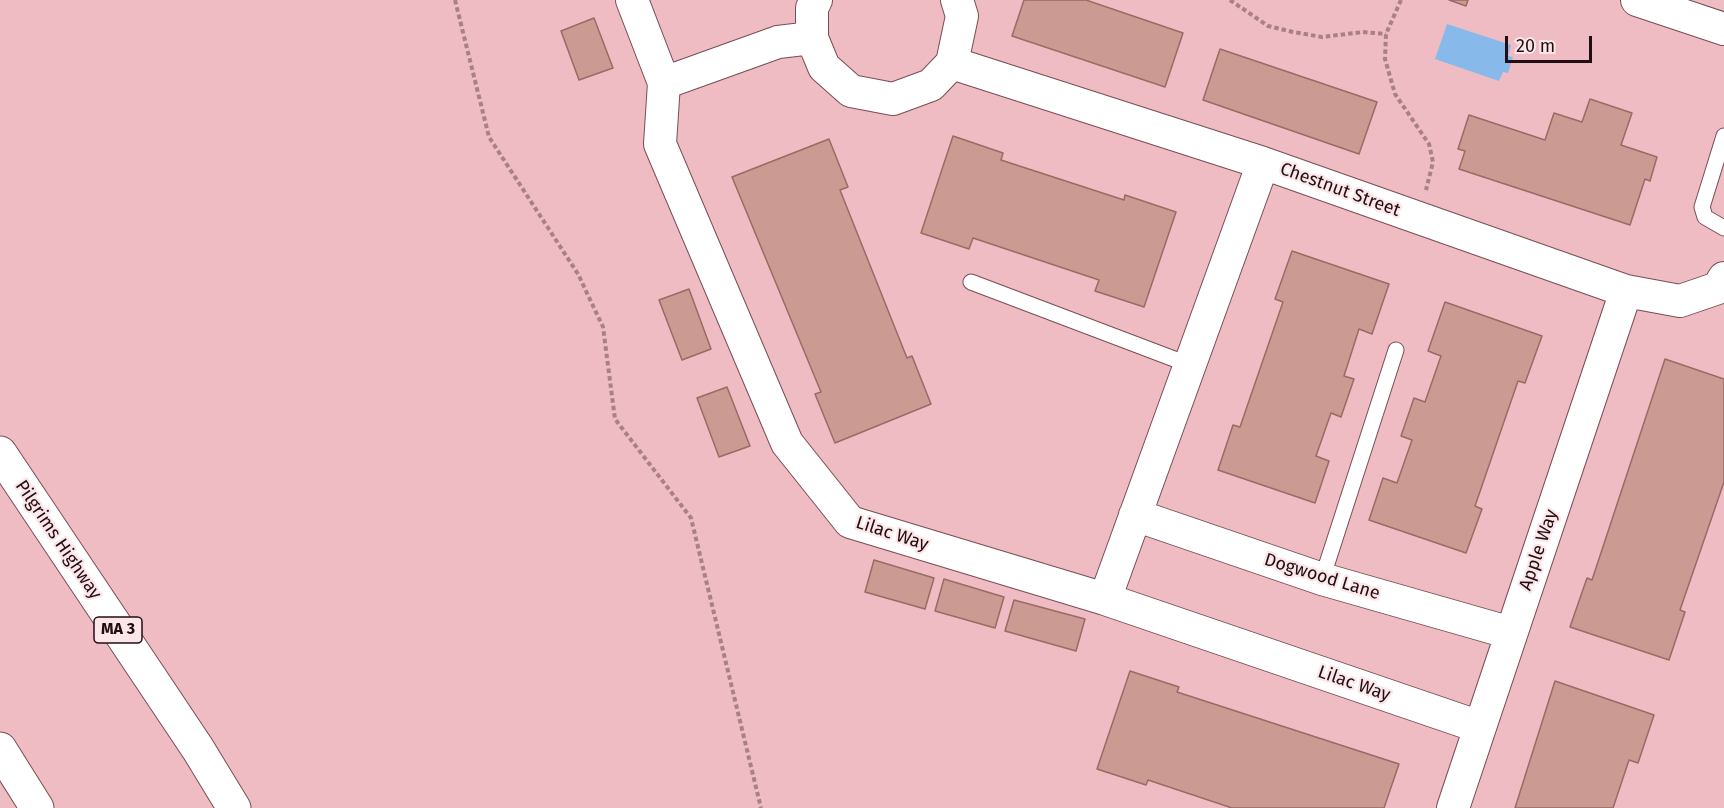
<!DOCTYPE html>
<style>
body{margin:0}
#map{position:relative;width:1724px;height:808px;overflow:hidden;background:#efbcc3;font-family:"Fira Sans",sans-serif}
canvas{display:block}
.scale{position:absolute;left:1505px;top:36px;width:87px;height:27px;box-sizing:border-box;border:3px solid #200e12;border-top:0;padding-left:8px;font-size:18px;line-height:21px;white-space:nowrap;color:#200e12;-webkit-text-stroke:4px #fce6e9;paint-order:stroke}
</style>
<div id="map">
<canvas width="1724" height="808"></canvas>
<div class="scale">20 m</div>
</div>
<script>
const context = document.querySelector('canvas').getContext('2d');
context.lineJoin = 'round';
function paint(path, color) { context.fillStyle = color; context.fill(path, 'evenodd'); }
const poly = rows => new Path2D(rows.map(r => 'M' + r).join(''));
function strokePath(path, color, width, dash) { context.strokeStyle = color; context.lineWidth = width; context.lineCap = dash ? 'butt' : 'round'; context.setLineDash(dash || []); context.stroke(path); }
function write(font, color, halo, rows, align = 'center') {
  context.font = font + ' "Fira Sans",sans-serif'; context.lineWidth = 4.5; context.setLineDash([]); context.textBaseline = 'middle'; context.strokeStyle = halo; context.fillStyle = color; for (const [text, x, y, turn = 0] of rows) {
    context.save(); context.translate(x, y); context.rotate((+turn || 0) * Math.PI / 180); context.textAlign = isNaN(turn) ? turn : align; if (halo) context.strokeText(text, 0, 0); context.fillText(text, 0, 0); context.restore();
  }
}
const water = poly([
 [1447,24,1511,45,1508,56,1513,57,1508,73,1503,72,1499,81,1435,59]
]);
const building = poly([
 [1024,0,1086,0,1183,33,1165,87,1012,36,1024,0],
 [1449,0,1468,0,1466,6,1449,0],
 [594,18,613,68,579,80,561,31,594,18],
 [1220,49,1377,102,1359,154,1203,100,1220,49],
 [1590,99,1632,113,1621,145,1657,157,1650,181,1645,179,1630,225,1459,169,1465,151,1458,149,1469,115,1545,140,1554,113,1582,122,1590,99],
 [953,136,1003,153,1001,160,1124,200,1125,195,1176,212,1144,307,1095,291,1099,280,973,238,969,249,921,233,953,136],
 [829,139,848,187,840,190,907,358,912,356,931,404,835,443,815,394,821,392,732,177,829,139],
 [1292,251,1389,284,1372,334,1359,329,1344,376,1354,379,1341,417,1331,413,1316,456,1329,461,1315,503,1218,470,1233,425,1240,427,1283,302,1275,299,1292,251],
 [689,289,711,349,682,360,659,300,689,289],
 [1445,302,1542,336,1525,383,1518,381,1475,506,1482,509,1466,553,1369,520,1383,478,1397,483,1412,440,1401,436,1414,398,1425,402,1441,356,1428,351,1445,302],
 [1665,359,1724,379,1724,482,1680,610,1685,612,1669,660,1570,627,1587,578,1592,580,1665,359],
 [727,387,750,446,719,457,697,398,727,387],
 [874,560,934,578,925,609,865,592,874,560],
 [944,579,1004,597,995,628,935,611,944,579],
 [1014,600,1085,619,1076,651,1005,631,1014,600],
 [1130,671,1179,687,1177,692,1399,764,1384,808,1232,808,1148,780,1146,785,1097,769,1130,671],
 [1555,681,1654,715,1638,763,1629,760,1613,808,1515,808,1555,681]
]);
const path = poly([
 [455,0,489,137,578,274,603,327,615,419,691,518,761,808],
 [1230,0,1268,26,1293,32,1322,37,1363,32,1386,34],
 [1401,0,1386,34,1385,59,1395,94,1429,144,1433,162,1426,190]
]);
const lane = poly([
 [1724,136,1702,207,1705,217,1724,228],
 [971,282,1190,365],
 [1322,579,1396,350]
]);
const street = poly([
 [632,0,664,83,660,144,787,443,850,522,1105,599,1480,727],
 [816,0,812,8,812,38,824,67,851,91,893,99,931,85,952,63,962,16,957,0],
 [1637,0,1724,29],
 [952,63,1263,163,1626,291,1680,301,1718,288,1724,278],
 [664,83,778,42,812,38],
 [1135,515,1322,579,1511,633],
 [1105,599,1263,163],
 [1453,808,1626,291]
]);
const highway = poly([
 [0,453,198,749,234,808],
 [0,749,37,808]
]);
const shields = [
 [118,630,48]
];
const shieldNames = [
 ["MA 3",118,630]
];
const streetNames = [
 ["Chestnut Street",1340,190,20],
 ["Lilac Way",892,534,18],
 ["Pilgrims Highway",58,540,56],
 ["Apple Way",1539,550,-71],
 ["Dogwood Lane",1322,577,17],
 ["Lilac Way",1354,684,19]
];
paint(water, '#87b9eb');
paint(building, '#cb9a92');
strokePath(building, '#996b64', 1.5);
strokePath(lane, '#794d54', 17);
strokePath(street, '#794d54', 34);
strokePath(highway, '#794d54', 35);
strokePath(path, '#a88086', 4, [4.5, 3]);
strokePath(lane, '#fff', 15);
strokePath(street, '#fff', 32);
strokePath(highway, '#fff', 33);
for (const [x, y, w] of shields) { const box = new Path2D(); box.roundRect(x - w / 2, y - 13, w, 26, 4.5); context.fillStyle = '#fce6e9'; context.fill(box); strokePath(box, '#200e12', 1.5); }
write('bold 16px', '#200e12', null, shieldNames);
write('18px', '#200e12', '#fce6e9', streetNames);
</script>
